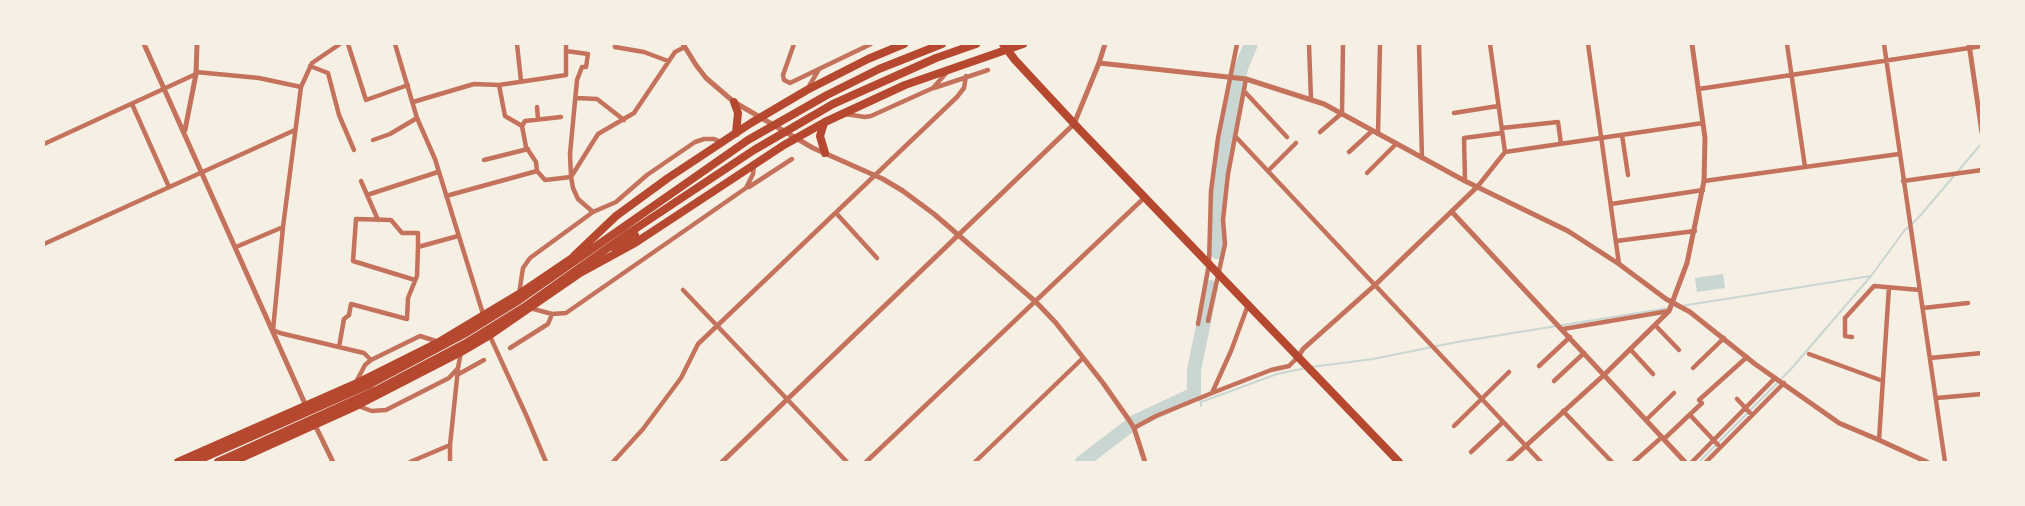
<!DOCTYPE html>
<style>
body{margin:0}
#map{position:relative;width:2025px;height:506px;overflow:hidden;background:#f6efe4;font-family:Figtree,sans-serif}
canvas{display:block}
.frame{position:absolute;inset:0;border:45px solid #f6efe4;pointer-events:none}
</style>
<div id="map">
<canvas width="2025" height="506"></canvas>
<div class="frame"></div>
</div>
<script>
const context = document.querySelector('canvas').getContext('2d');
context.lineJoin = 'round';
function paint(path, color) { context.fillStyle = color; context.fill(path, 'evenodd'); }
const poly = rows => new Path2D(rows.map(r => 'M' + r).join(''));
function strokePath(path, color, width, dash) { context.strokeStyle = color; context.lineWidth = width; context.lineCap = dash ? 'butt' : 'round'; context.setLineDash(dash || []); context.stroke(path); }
const water = poly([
 [1723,274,1725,288,1697,292,1695,278]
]);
const stream = poly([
 [1681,306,1871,276],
 [1311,367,1373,359,1457,342,1669,308],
 [1194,394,1201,402,1201,406],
 [1201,402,1277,374,1306,368],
 [1699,462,1791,369,1871,276,1904,231,1919,217,1982,143]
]);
const river = poly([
 [1217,252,1219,197,1226,139,1241,68,1251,44],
 [1082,462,1136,421,1194,394,1194,370,1211,287]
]);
const minor = poly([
 [340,44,312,63,301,87,283,227,273,330,280,333,364,353,371,360],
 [348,44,366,100,408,85],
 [395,44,417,118,435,159,484,317],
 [517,44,521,81],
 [615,44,615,47,644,52,668,61],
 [794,44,783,75,784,80,790,83,819,69],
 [1309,44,1311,100],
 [1419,44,1422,158],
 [1588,44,1619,264],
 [1787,44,1805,167],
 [1884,44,1945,462],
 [310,66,328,73,339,115,354,150],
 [196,72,259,78,301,87],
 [499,85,505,116,522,126,526,147,536,162,537,171,545,180,571,177,570,154,577,80,582,67,586,67,588,54,566,51],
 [808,88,819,69,871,44],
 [934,88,988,70],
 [1699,89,1982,46],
 [1244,91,1287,137],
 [577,98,597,99,624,120],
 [413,102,474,84,499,85,566,75,566,44],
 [132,104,169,187],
 [537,107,538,119],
 [1454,113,1498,106],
 [845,114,865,117,871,116,933,88,948,71],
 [522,126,525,121,561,117],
 [1502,128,1558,122,1561,144],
 [1320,132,1342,113,1343,44],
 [1378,134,1380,44],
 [1622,135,1628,175],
 [1235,136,1541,462],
 [373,140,390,134,417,118],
 [44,144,196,74],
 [1349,152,1372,131],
 [1505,152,1703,123],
 [484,160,528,149],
 [1268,171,1296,143],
 [1367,173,1396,144],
 [361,181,378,220],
 [1465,181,1464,138,1502,133],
 [1704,181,1899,154],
 [1903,181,1982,170],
 [1478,186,1505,152,1490,44],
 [749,187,792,159],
 [367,195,438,172],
 [446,196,537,171],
 [1611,204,1703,190],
 [593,212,578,199,573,188,571,177,598,134,634,113,675,52,685,47],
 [836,213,877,258],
 [1616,241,1695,231],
 [44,244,295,130],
 [236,247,283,227],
 [415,280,353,261,356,219,391,220,402,233,418,233,418,247],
 [683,290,847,462],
 [519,294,523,268,530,258,593,212,616,202,647,175,695,142,704,139,714,139,721,142],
 [530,308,552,314,566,313,746,188,753,174,754,165],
 [1923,308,1968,303],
 [1208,321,1225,244,1223,220,1228,174,1246,79],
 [1198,324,1209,264,1211,191,1218,138,1237,44],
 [1655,325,1679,350],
 [1563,329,1669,311],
 [489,334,527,417,546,462],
 [1852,337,1845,336,1845,318,1874,286,1920,290],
 [339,347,344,319,349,315,351,304,407,319,408,298,417,276,418,247,458,236],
 [510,348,548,324,552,314],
 [1630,349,1653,374],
 [1809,354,1883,381],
 [1930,358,1982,353],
 [1539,366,1570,337],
 [1693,368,1724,338],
 [457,375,484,360],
 [1554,381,1584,353],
 [355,384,365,365,371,360,420,336,439,342],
 [1212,393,1231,351,1248,305],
 [1936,398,1982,394],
 [1737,399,1752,415],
 [1699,400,1747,357],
 [358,406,372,411,386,410,449,378,458,368,461,352],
 [1563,411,1612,462],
 [1690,415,1720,447],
 [1646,420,1674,393],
 [1454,426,1509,372],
 [1134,428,1156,416,1212,393,1271,370,1289,366,1298,357],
 [1664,439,1702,403],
 [1879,440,1889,287],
 [1471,452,1503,422],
 [410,462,450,445,458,369],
 [450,462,450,445],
 [613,462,643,429,681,378,698,344,957,97,964,88,966,76],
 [866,462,1144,198],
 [975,462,1083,358],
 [1634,462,1662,437],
 [1692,462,1775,378],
 [1706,462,1784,383]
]);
const tertiary = poly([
 [144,44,306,406],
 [683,44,696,65,706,78,734,102,813,148,883,179,903,191,934,214,1036,302,1056,323,1103,383,1129,420,1134,428,1145,462],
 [1969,44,1982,133],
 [1099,63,1246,79,1324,104,1465,181,1568,231,1619,264,1666,299,1690,312,1755,364,1839,423,1879,440,1927,462],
 [185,130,196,74,197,44],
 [1452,212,1685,462],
 [1298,357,1303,349,1375,285,1478,186],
 [314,423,333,462],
 [722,462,1074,124,1099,63,1105,44],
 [1508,462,1604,375,1669,311,1687,263,1704,181,1705,138,1692,44]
]);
const trunk = poly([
 [1003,44,1015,60,1080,130,1399,462],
 [734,102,738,113,736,133],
 [824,123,820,136,825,153],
 [615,249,635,235],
 [574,256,616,216,668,178,751,123,807,90,868,59,904,44],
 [580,273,635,243,784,145,825,122,905,85,1023,44],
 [178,462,355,384,439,342,519,294,578,254],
 [232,462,356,406,461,352,490,335,583,271]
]);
const motorway = poly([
 [194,462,370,384,464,334,519,300,748,140,827,95,879,69,942,44],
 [218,462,377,390,468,342,523,308,629,233,754,150,833,104,936,58,976,44]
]);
paint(water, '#c9d6d2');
strokePath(stream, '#c9d6d2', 2);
strokePath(river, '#c9d6d2', 14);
strokePath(minor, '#c5725c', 4.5);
strokePath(tertiary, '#c5725c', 5);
strokePath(trunk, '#b5482f', 8);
strokePath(motorway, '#b5482f', 8);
</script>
